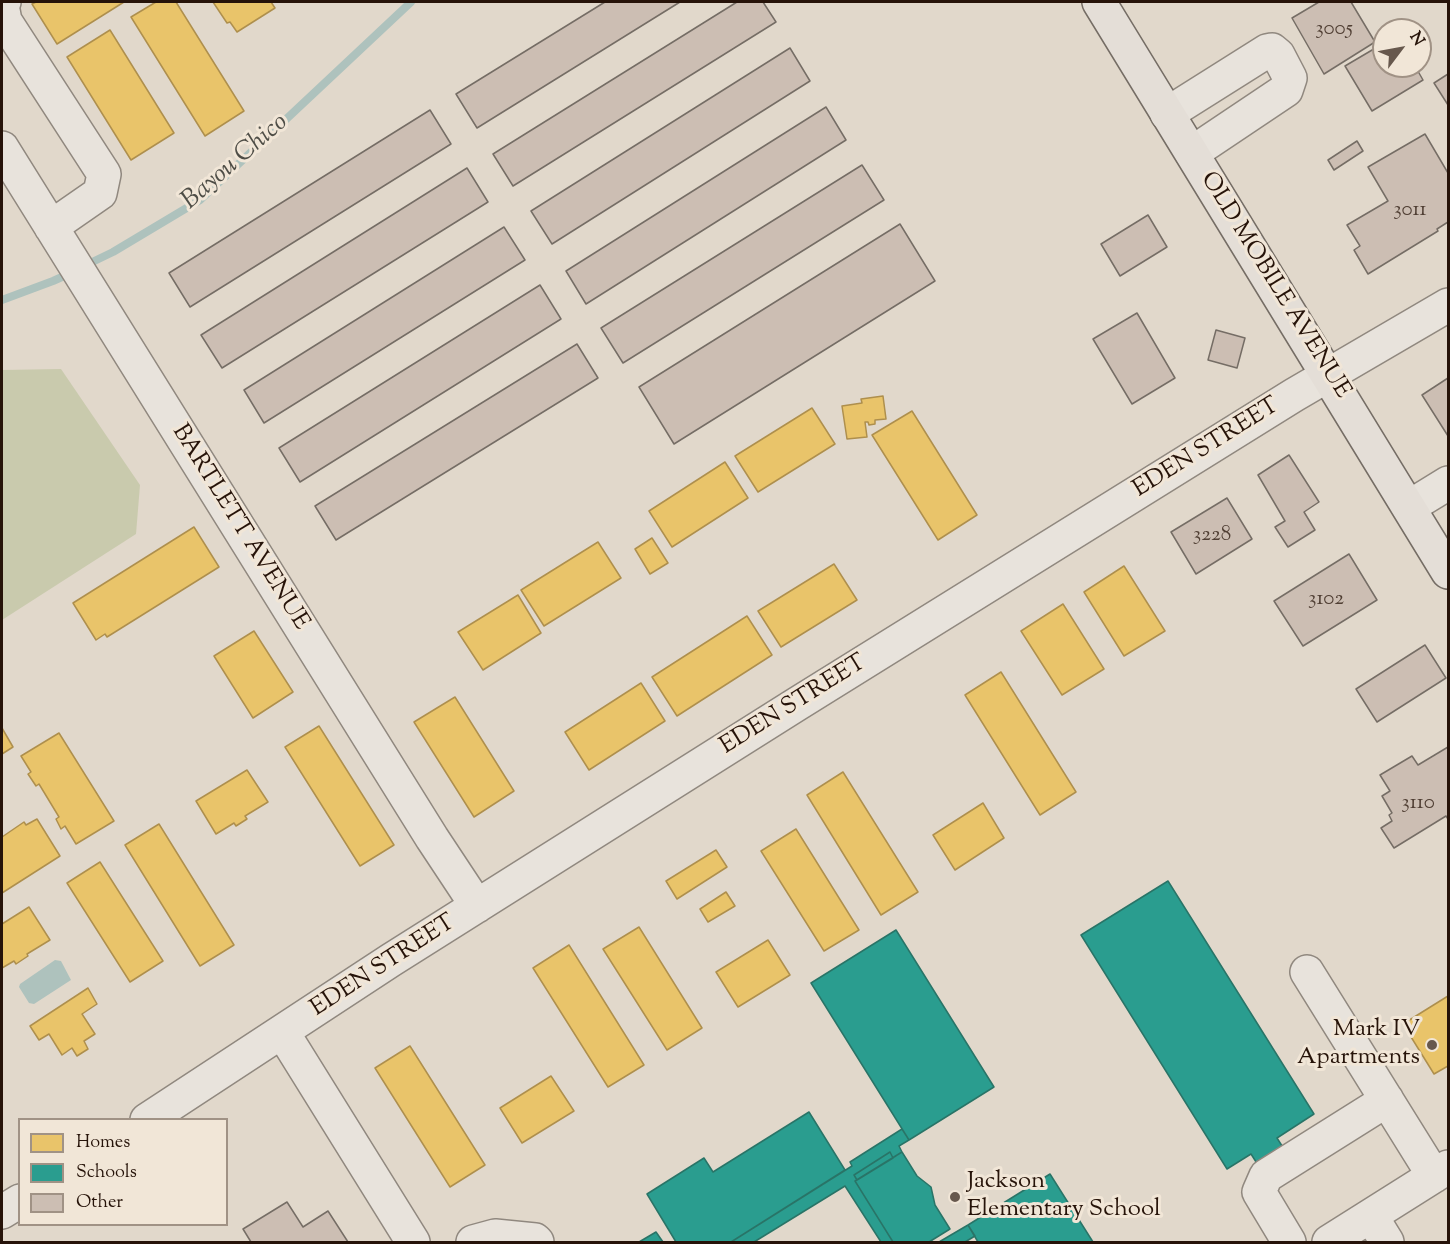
<!DOCTYPE html>
<style>
body{margin:0}
#map{position:relative;width:1450px;height:1244px;overflow:hidden;background:#e1d8cb;font-family:"Sorts Mill Goudy",serif}
canvas{display:block}
.frame{position:absolute;inset:0;border:3px solid #261309;pointer-events:none}
.legend{position:absolute;left:18px;top:1118px;width:210px;height:108px;box-sizing:border-box;background:#f1e6d7;border:2px solid #a09285;margin:0;padding:8px 10px;list-style:none;font-size:18px;color:#261309}
.legend li{display:flex;align-items:center;gap:12px;height:30px}
.legend b{width:30px;border:2px solid #a09285}
.north{position:absolute;left:1372px;top:18px;width:60px;height:60px;box-sizing:border-box;background:#f1e6d7;border:2px solid #a09285;border-radius:50%;rotate:58deg;font-size:16px;font-weight:700;line-height:24px;text-align:center;color:#261309}
.north::after{content:'';display:block;margin:auto;width:21px;height:27px;background:#67584d;clip-path:polygon(50% 0,100% 100%,50% 72%,0 100%)}
</style>
<div id="map">
<canvas width="1450" height="1244"></canvas>
<div class="frame"></div>
<ul class="legend">
<li><b style="height:16px;background:#e9c46a"></b>Homes</li>
<li><b style="height:16px;background:#2a9d8f"></b>Schools</li>
<li><b style="height:16px;background:#ccbeb3"></b>Other</li>
</ul>
<div class="north">N</div>
</div>
<script>
const context = document.querySelector('canvas').getContext('2d');
context.lineJoin = 'round';
function paint(path, color) { context.fillStyle = color; context.fill(path, 'evenodd'); }
const poly = rows => new Path2D(rows.map(r => 'M' + r).join(''));
function strokePath(path, color, width, dash) { context.strokeStyle = color; context.lineWidth = width; context.lineCap = dash ? 'butt' : 'round'; context.setLineDash(dash || []); context.stroke(path); }
function write(font, color, halo, rows, align = 'center') {
  context.font = font + ' "Sorts Mill Goudy",serif'; context.lineWidth = 6; context.setLineDash([]); context.textBaseline = 'middle'; context.strokeStyle = halo; context.fillStyle = color; for (const [text, x, y, turn = 0] of rows) {
    context.save(); context.translate(x, y); context.rotate((+turn || 0) * Math.PI / 180); context.textAlign = isNaN(turn) ? turn : align; if (halo) context.strokeText(text, 0, 0); context.fillText(text, 0, 0); context.restore();
  }
}
const green = poly([
 [61,369,140,485,136,534,2,620,2,370]
]);
const water = poly([
 [55,960,61,961,71,980,34,1004,29,1003,19,987,20,984]
]);
const homes = poly([
 [36,2,124,2,57,44,32,4,36,2],
 [156,2,176,2,244,111,205,136,131,17,156,2],
 [213,2,271,2,275,8,237,32,230,22,227,23,213,2],
 [110,30,174,133,131,160,67,57,110,30],
 [883,396,886,419,875,420,875,424,869,425,868,422,865,422,867,437,847,439,842,406,862,403,861,399,883,396],
 [812,408,835,444,758,492,735,456,812,408],
 [912,411,977,515,938,540,872,435,912,411],
 [725,462,748,498,672,547,649,511,725,462],
 [194,527,219,567,107,637,105,634,96,640,73,603,194,527],
 [652,538,668,563,650,574,635,549,652,538],
 [598,542,621,578,544,626,521,590,598,542],
 [834,564,857,600,781,647,758,611,834,564],
 [1124,566,1165,631,1124,656,1084,592,1124,566],
 [518,595,541,633,483,670,458,632,518,595],
 [1063,604,1104,669,1062,695,1021,631,1063,604],
 [747,616,772,655,677,716,652,677,747,616],
 [254,631,293,692,253,718,214,656,254,631],
 [1001,672,1076,792,1040,815,965,695,1001,672],
 [641,683,665,721,589,770,565,732,641,683],
 [455,697,514,791,474,817,414,722,455,697],
 [319,726,394,845,360,866,285,747,319,726],
 [2,728,13,747,2,754,2,728],
 [59,733,114,821,76,844,65,826,61,829,56,819,59,817,39,784,36,786,28,774,31,772,21,756,59,733],
 [247,770,268,802,245,816,247,819,236,826,234,823,216,834,196,801,247,770],
 [843,772,918,892,881,915,807,795,843,772],
 [983,803,1004,838,955,870,933,835,983,803],
 [37,819,60,856,2,893,2,837,24,822,26,825,37,819],
 [159,824,234,945,200,966,125,845,159,824],
 [796,829,859,930,824,951,761,851,796,829],
 [716,850,727,867,677,899,666,881,716,850],
 [100,862,163,961,130,982,67,883,100,862],
 [726,892,735,906,708,922,700,909,726,892],
 [29,907,50,940,27,954,28,956,16,964,14,961,2,968,2,924,29,907],
 [639,927,702,1028,667,1050,603,949,639,927],
 [768,940,790,975,738,1007,716,972,768,940],
 [569,945,644,1065,608,1087,533,968,569,945],
 [88,988,97,1004,82,1014,95,1034,84,1041,88,1049,77,1056,72,1048,62,1055,49,1034,39,1040,30,1026,88,988],
 [1448,996,1448,1066,1434,1074,1403,1024,1448,996],
 [410,1046,485,1165,450,1187,375,1068,410,1046],
 [551,1076,574,1111,522,1143,500,1108,551,1076]
]);
const schools = poly([
 [1168,881,1314,1114,1277,1138,1284,1149,1258,1165,1251,1154,1227,1169,1081,935,1168,881],
 [896,930,994,1087,909,1140,811,983,896,930],
 [809,1112,845,1170,731,1242,676,1242,647,1194,704,1158,713,1172,809,1112],
 [902,1129,909,1140,899,1146,902,1152,893,1158,890,1152,854,1175,857,1180,855,1181,893,1242,881,1242,845,1186,754,1242,731,1242,852,1166,850,1162,902,1129],
 [890,1152,893,1158,857,1180,854,1175,890,1152],
 [902,1152,917,1176,931,1187,935,1205,950,1229,929,1242,893,1242,855,1181,902,1152],
 [1050,1174,1093,1242,978,1242,968,1225,1050,1174],
 [968,1225,975,1236,965,1242,939,1242,968,1225],
 [656,1232,663,1242,639,1242,656,1232]
]);
const stream = poly([
 [84,266,113,252,200,200,411,2],
 [2,300,53,281,73,272]
]);
const building = poly([
 [605,2,680,2,477,128,456,94,605,2],
 [737,2,763,2,776,22,513,186,493,154,737,2],
 [1319,2,1351,2,1375,42,1324,74,1292,18,1319,2],
 [1384,43,1384,66,1415,66,1423,80,1372,111,1345,66,1384,43],
 [790,48,810,81,552,244,531,211,790,48],
 [1448,74,1448,105,1434,83,1448,74],
 [826,107,846,140,586,304,566,271,826,107],
 [430,110,451,144,190,307,169,273,430,110],
 [1425,134,1448,173,1448,222,1437,229,1438,231,1368,274,1354,250,1360,246,1347,225,1388,201,1368,167,1425,134],
 [1357,141,1363,151,1334,170,1328,160,1357,141],
 [862,165,884,200,623,363,601,328,862,165],
 [467,168,488,202,222,368,201,335,467,168],
 [1148,215,1167,247,1120,276,1101,244,1148,215],
 [900,224,935,281,674,444,639,387,900,224],
 [504,227,525,260,264,423,244,390,504,227],
 [540,285,561,319,300,482,279,448,540,285],
 [1137,313,1175,378,1132,404,1093,339,1137,313],
 [1216,330,1245,338,1237,368,1208,360,1216,330],
 [577,344,598,378,336,540,315,506,577,344],
 [1448,378,1448,436,1422,395,1448,378],
 [1289,455,1319,502,1304,512,1315,530,1288,547,1275,527,1285,521,1258,475,1289,455],
 [1227,498,1252,539,1196,574,1171,532,1227,498],
 [1349,554,1377,600,1303,646,1274,601,1349,554],
 [1425,645,1446,678,1377,722,1356,689,1425,645],
 [1448,747,1448,819,1446,816,1394,848,1381,828,1392,821,1389,815,1392,813,1382,796,1390,791,1380,775,1412,756,1418,765,1448,747],
 [287,1202,303,1227,328,1211,348,1242,251,1242,243,1229,287,1202]
]);
const minor = poly([
 [4,2,2,5,5,21,104,174,100,193,51,227],
 [1167,114,1267,51,1272,50,1278,55,1290,78,1286,90,1192,153],
 [2,148,432,838,477,906],
 [1409,507,1448,483],
 [1307,972,1434,1176],
 [283,1033,413,1242],
 [147,1120,391,960,797,704,1294,395,1448,305],
 [2,1212,20,1201],
 [1371,1216,1387,1242],
 [473,1242,495,1236,535,1240,537,1242],
 [1289,1242,1259,1192,1266,1176,1387,1100],
 [1329,1242,1448,1167]
]);
const major = poly([
 [1099,2,1448,572]
]);
const markers = [
 [1432,1045,6,"#67584d"],
 [955,1197,6,"#67584d"]
];
const numberNames = [
 ["3005",1334,30],
 ["3011",1410,211],
 ["3228",1212,536],
 ["3102",1326,600],
 ["3110",1418,804]
];
const streetNames = [
 ["OLD MOBILE AVENUE",1274,286,58],
 ["EDEN STREET",1207,449,-32],
 ["BARTLETT AVENUE",239,528,58],
 ["EDEN STREET",794,706,-32],
 ["EDEN STREET",384,967,-33]
];
const poiNames = [
 ["Mark IV",1420,1031],
 ["Apartments",1420,1059],
 ["Jackson",967,1183,"left"],
 ["Elementary School",967,1211,"left"]
];
const waterNames = [
 ["Bayou Chico",236,163,-41]
];
paint(green, '#c9caad');
paint(water, '#aec2bd');
paint(homes, '#e9c46a');
strokePath(homes, '#ae8f4d', 1.5);
paint(schools, '#2a9d8f');
strokePath(schools, '#297467', 1.5);
strokePath(stream, '#aec2bd', 8);
paint(building, '#ccbeb3');
strokePath(building, '#756d65', 1.5);
strokePath(minor, '#90887f', 36);
strokePath(major, '#756d65', 36);
strokePath(minor, '#e8e3dc', 33);
strokePath(major, '#e4ded7', 33);
for (const [x, y, r, color] of markers) { const dot = new Path2D(); dot.arc(x, y, r, 0, 2 * Math.PI); context.fillStyle = color; context.fill(dot); strokePath(dot, '#f1e6d7', 2); }
write('21px', '#503f34', null, numberNames);
write('24px', '#261309', '#f1e6d7', streetNames);
write('24px', '#261309', '#f1e6d7', poiNames, 'right');
write('italic 26px', '#4e4d46', '#f1e6d7', waterNames);
</script>
